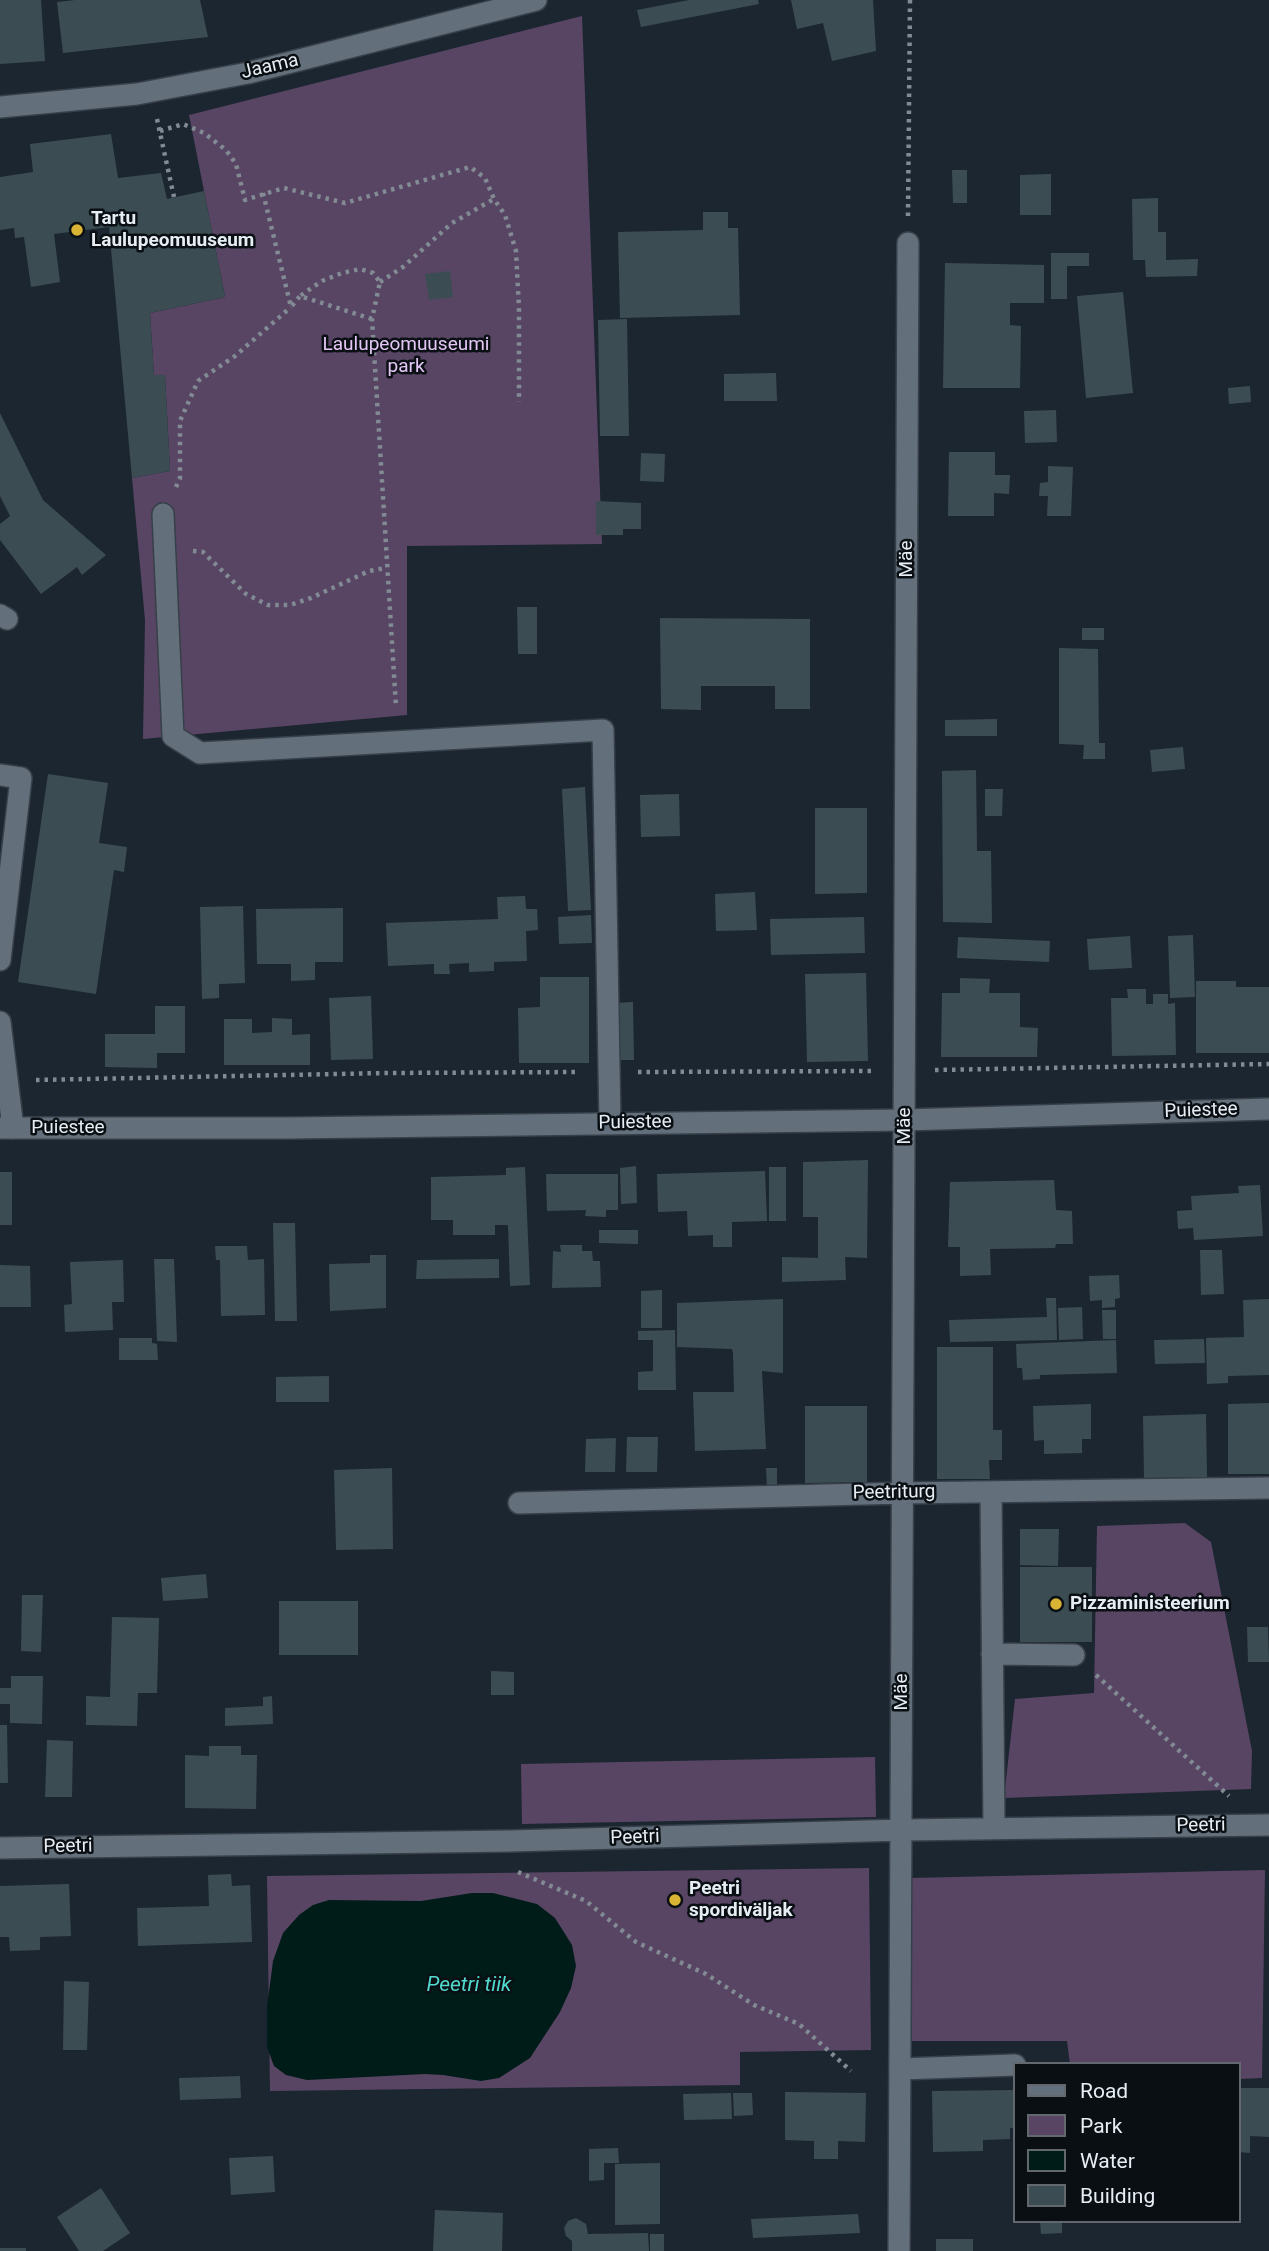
<!DOCTYPE html>
<meta charset="utf-8">
<style>
body{margin:0}
#map{position:relative;width:1269px;height:2251px;overflow:hidden;background:#1c2631;font-family:Roboto,sans-serif}
canvas{display:block}
.legend{position:absolute;left:1013px;top:2062px;width:228px;height:161px;box-sizing:border-box;background:#0a0f14;border:2px solid #62686e;margin:0;padding:9px 12px;list-style:none;font-size:21px;color:#e6edf4}
.legend li{display:flex;align-items:center;gap:14px;height:35px}
.legend b{width:35px;border:2px solid #62686e}
</style>
<div id="map">
<canvas width="1269" height="2251"></canvas>
<ul class="legend">
<li><b style="height:9px;background:#636f7b"></b>Road</li>
<li><b style="height:19px;background:#584564"></b>Park</li>
<li><b style="height:19px;background:#001c19"></b>Water</li>
<li><b style="height:19px;background:#3b4d53"></b>Building</li>
</ul>
</div>
<script>
const context = document.querySelector('canvas').getContext('2d');
context.lineJoin = 'round';
function paint(path, color) { context.fillStyle = color; context.fill(path, 'evenodd'); }
const poly = rows => new Path2D(rows.map(r => 'M' + r).join(''));
function strokePath(path, color, width, dash) { context.strokeStyle = color; context.lineWidth = width; context.lineCap = dash ? 'butt' : 'round'; context.setLineDash(dash || []); context.stroke(path); }
function write(font, color, halo, rows, align = 'center') {
  context.font = font + ' Roboto,sans-serif'; context.lineWidth = 5; context.setLineDash([]); context.textBaseline = 'middle'; context.strokeStyle = halo; context.fillStyle = color; for (const [text, x, y, turn = 0] of rows) {
    context.save(); context.translate(x, y); context.rotate((+turn || 0) * Math.PI / 180); context.textAlign = isNaN(turn) ? turn : align; if (halo) context.strokeText(text, 0, 0); context.fillText(text, 0, 0); context.restore();
  }
}
const green = poly([
 [582,16,602,544,407,546,407,715,143,739,145,620,132,478,170,471,165,375,154,375,150,313,225,297,189,115],
 [1185,1523,1211,1542,1252,1751,1251,1789,1004,1798,1015,1699,1094,1693,1097,1526],
 [875,1757,876,1817,522,1824,521,1764],
 [869,1868,871,2050,740,2052,740,2085,270,2091,267,1876],
 [1265,1870,1262,2078,1239,2079,1239,2064,1070,2064,1067,2041,911,2041,911,1878]
]);
const water = poly([
 [472,1893,493,1893,537,1904,555,1918,572,1945,576,1966,571,1988,560,2012,530,2058,499,2078,481,2081,443,2075,425,2074,307,2080,286,2075,274,2066,267,2047,267,2007,273,1961,283,1933,299,1915,313,1905,329,1900,421,1901]
]);
const building = poly([
 [0,0,41,0,45,61,0,64],
 [75,0,200,0,208,37,63,53,57,2],
 [689,0,758,0,759,4,641,27,637,10],
 [791,0,873,0,876,51,832,61,823,23,797,29],
 [111,134,118,178,161,173,167,199,204,191,225,297,150,313,154,375,165,375,170,471,132,478,109,227,54,234,60,282,31,287,24,237,15,238,14,228,0,230,0,177,33,172,30,144],
 [952,170,967,170,967,203,953,203],
 [1051,174,1051,215,1020,215,1020,175],
 [1158,198,1158,232,1166,232,1166,260,1198,259,1197,276,1146,277,1145,260,1133,260,1132,199],
 [703,212,728,212,728,228,738,228,740,315,620,318,618,232,703,230],
 [1051,253,1089,253,1089,266,1067,266,1067,299,1051,299],
 [945,263,1044,265,1044,303,1010,303,1010,325,1021,326,1020,388,943,388],
 [450,271,453,297,429,300,425,274],
 [1123,292,1133,393,1086,398,1077,296],
 [627,319,629,436,600,436,598,320],
 [776,373,777,401,724,401,724,374],
 [1250,386,1251,402,1229,404,1228,388],
 [1056,410,1057,442,1025,443,1024,411],
 [0,413,43,500,106,555,82,575,77,567,41,594,0,540,0,524,10,516,0,496],
 [949,452,995,452,995,475,1010,475,1009,494,994,493,994,516,948,516],
 [641,453,665,454,664,482,640,481],
 [1048,466,1073,467,1071,516,1047,516,1048,496,1039,496,1040,483,1048,482],
 [596,501,641,503,641,529,623,529,623,535,596,535],
 [517,607,537,607,537,654,518,654],
 [660,618,810,619,810,709,775,709,775,686,701,686,701,710,661,709],
 [1082,628,1104,628,1104,640,1082,640],
 [1059,648,1098,649,1099,743,1105,743,1105,759,1083,759,1084,745,1059,744],
 [997,719,997,736,945,736,945,720],
 [1183,747,1185,769,1152,772,1150,750],
 [976,770,977,851,991,851,992,923,943,922,942,771],
 [48,774,108,783,99,843,127,847,124,872,114,870,96,994,18,982],
 [585,787,591,910,568,911,562,789],
 [985,789,1003,789,1002,816,985,816],
 [679,794,680,836,641,837,640,795],
 [815,808,867,808,867,893,815,894],
 [755,892,757,930,716,931,715,894],
 [525,896,526,909,537,909,538,930,526,931,527,961,494,962,494,971,469,972,469,963,449,964,450,974,434,974,434,964,388,966,386,923,498,919,497,897],
 [243,906,245,983,219,984,219,998,202,999,200,907],
 [343,908,343,962,315,962,315,980,291,981,291,964,257,964,256,909],
 [591,915,592,943,559,944,558,917],
 [864,917,865,953,771,955,770,919],
 [1193,935,1195,997,1170,998,1168,936],
 [1130,936,1132,968,1089,970,1087,939],
 [958,937,1050,941,1049,962,957,958],
 [866,973,868,1061,807,1062,805,974],
 [540,977,589,977,589,1063,519,1063,518,1008,540,1007],
 [960,978,990,979,989,993,1020,993,1020,1027,1038,1028,1037,1057,941,1057,942,993,960,993],
 [1196,981,1236,981,1236,987,1269,987,1269,1053,1196,1053],
 [1127,989,1146,989,1146,1004,1153,1004,1153,994,1168,994,1168,1004,1175,1003,1176,1055,1112,1056,1111,998,1128,998],
 [371,996,373,1059,331,1060,329,998],
 [633,1002,634,1060,616,1060,614,1003],
 [155,1006,185,1006,185,1053,157,1053,157,1068,105,1067,105,1034,155,1034],
 [272,1018,292,1019,292,1035,310,1034,310,1065,224,1065,224,1019,252,1019,252,1033,272,1032],
 [868,1160,867,1258,845,1257,846,1280,782,1282,782,1257,818,1258,818,1217,803,1217,803,1162],
 [636,1166,637,1203,621,1204,620,1168],
 [525,1167,530,1285,510,1286,508,1225,495,1225,495,1235,453,1235,453,1220,431,1220,431,1177,506,1175,506,1168],
 [769,1167,786,1167,786,1221,769,1221],
 [765,1171,767,1221,732,1222,732,1247,713,1247,713,1235,688,1236,687,1211,658,1212,657,1174],
 [0,1172,12,1172,12,1225,0,1225],
 [546,1174,618,1174,618,1210,606,1210,606,1217,585,1216,586,1210,547,1211],
 [1054,1180,1056,1210,1072,1211,1073,1244,1056,1244,1055,1248,990,1249,991,1275,960,1276,960,1247,948,1247,950,1182],
 [1260,1185,1263,1236,1194,1240,1193,1228,1178,1229,1177,1211,1192,1210,1191,1196,1239,1193,1238,1186],
 [273,1223,295,1223,297,1321,275,1321],
 [599,1230,638,1230,638,1244,599,1243],
 [560,1245,582,1245,582,1251,592,1251,593,1261,600,1261,601,1287,552,1288,553,1251,561,1252],
 [215,1246,247,1246,248,1260,264,1259,265,1315,221,1316,220,1260,216,1260],
 [1200,1250,1222,1250,1224,1294,1201,1295],
 [370,1255,386,1255,386,1308,330,1311,329,1264,370,1263],
 [154,1259,174,1259,177,1342,157,1341],
 [499,1259,499,1278,416,1279,417,1260],
 [123,1260,124,1302,112,1302,113,1330,65,1332,64,1305,72,1304,70,1262],
 [0,1265,30,1266,31,1307,0,1307],
 [1119,1275,1120,1298,1115,1299,1115,1307,1102,1308,1102,1300,1090,1301,1089,1276],
 [662,1290,662,1328,641,1328,641,1291],
 [1046,1298,1056,1298,1057,1340,950,1342,949,1320,1047,1317],
 [783,1299,783,1373,762,1371,766,1449,695,1451,693,1392,734,1392,733,1353,732,1349,677,1347,677,1303],
 [1269,1299,1269,1375,1228,1376,1228,1383,1207,1384,1206,1338,1244,1337,1243,1300],
 [1082,1307,1083,1339,1059,1340,1058,1308],
 [1102,1310,1116,1310,1116,1339,1103,1339],
 [675,1330,676,1390,638,1390,638,1372,653,1371,653,1340,638,1340,638,1331],
 [119,1338,152,1338,152,1343,157,1344,158,1360,119,1360],
 [1204,1339,1205,1363,1155,1364,1154,1340],
 [1116,1340,1117,1373,1040,1375,1040,1379,1023,1380,1022,1368,1017,1368,1016,1344],
 [937,1347,993,1347,993,1430,1002,1430,1002,1460,989,1460,990,1479,937,1479],
 [329,1376,329,1402,276,1402,276,1377],
 [1269,1403,1269,1474,1228,1474,1228,1404],
 [1091,1404,1091,1439,1082,1439,1082,1453,1044,1454,1044,1440,1034,1441,1033,1406],
 [805,1406,867,1406,867,1482,805,1483],
 [1206,1414,1207,1477,1144,1478,1143,1416],
 [627,1437,658,1437,657,1472,626,1472],
 [616,1438,615,1472,585,1472,586,1439],
 [392,1468,393,1549,336,1550,334,1470],
 [766,1468,777,1468,777,1487,767,1488],
 [1020,1529,1059,1529,1058,1566,1020,1565],
 [1020,1567,1092,1567,1092,1642,1020,1642],
 [206,1574,208,1598,163,1601,161,1578],
 [22,1595,43,1595,41,1652,21,1651],
 [279,1601,358,1601,358,1655,279,1655],
 [112,1617,159,1618,157,1693,138,1693,137,1726,86,1725,86,1696,110,1697],
 [1247,1627,1268,1627,1269,1662,1248,1662],
 [491,1671,514,1672,514,1695,491,1695],
 [11,1676,43,1676,42,1724,10,1723,10,1704,0,1704,0,1688,11,1688],
 [272,1696,273,1724,225,1726,225,1708,263,1706,263,1697],
 [0,1725,7,1725,8,1783,0,1783],
 [47,1740,73,1741,72,1797,45,1797],
 [209,1746,241,1746,241,1755,257,1755,256,1809,185,1808,185,1755,209,1756],
 [231,1874,232,1886,250,1885,252,1942,138,1946,137,1908,209,1906,208,1875],
 [69,1884,71,1936,40,1937,40,1950,10,1951,9,1937,0,1937,0,1886],
 [64,1981,89,1982,87,2050,63,2050],
 [240,2076,241,2098,180,2100,179,2078],
 [1239,2088,1269,2088,1269,2137,1250,2136,1250,2153,1239,2152],
 [1015,2090,1015,2128,1010,2128,1010,2139,983,2140,983,2151,933,2152,932,2091],
 [785,2092,866,2093,865,2142,838,2141,838,2159,814,2159,814,2141,785,2140],
 [731,2093,732,2119,684,2120,683,2094],
 [733,2093,752,2093,753,2115,734,2116],
 [618,2148,619,2163,604,2163,604,2180,589,2181,589,2149],
 [273,2156,275,2192,231,2195,229,2158],
 [660,2163,660,2224,615,2225,615,2164],
 [101,2188,130,2233,103,2251,79,2251,57,2217],
 [435,2210,503,2213,502,2251,433,2251],
 [858,2214,860,2233,753,2238,751,2219],
 [576,2218,586,2224,588,2234,648,2233,649,2251,572,2251,572,2241,566,2236,564,2228,568,2221],
 [1040,2221,1062,2221,1062,2233,1041,2234],
 [650,2234,664,2234,664,2251,650,2251],
 [936,2239,973,2239,973,2251,936,2251],
 [0,2248,26,2248,26,2251,0,2251]
]);
const path = poly([
 [157,119,174,197],
 [160,131,183,124,204,133,226,150,236,164,245,200,284,188,345,203,470,167,485,178,494,199,505,215,516,251,519,309,519,402],
 [263,193,291,307,300,296],
 [908,216,910,0],
 [380,282,403,267,452,223,494,199],
 [372,319,300,296,322,281,342,273,360,269,373,273,380,282,372,319,396,707],
 [176,487,180,478,180,421,198,381,235,356,291,307],
 [193,551,203,552,246,594,268,605,290,605,311,598,369,571,386,568],
 [935,1070,1269,1064],
 [638,1072,874,1071],
 [36,1080,386,1073,580,1072],
 [1096,1675,1229,1796],
 [518,1872,586,1901,636,1942,706,1974,754,2005,799,2024,851,2071]
]);
const lane = poly([
 [163,514,173,736,200,753,603,730,610,1123],
 [0,615,7,619],
 [0,775,21,778,0,960],
 [0,1022,13,1128],
 [900,2069,1015,2065]
]);
const street = poly([
 [0,107,137,94,248,73,536,0],
 [991,1492,994,1828],
 [519,1503,903,1493,1269,1488],
 [992,1654,1074,1655],
 [0,1848,511,1841,902,1830,1269,1825],
 [899,2251,908,243]
]);
const secondary = poly([
 [0,1128,289,1128,905,1120,1269,1109]
]);
const markers = [
 [77,230,7,"#d9b334"],
 [1056,1604,7,"#d9b334"],
 [675,1900,7,"#d9b334"]
];
const streetNames = [
 ["Jaama",270,67,-13],
 ["Mäe",907,559,-90],
 ["Puiestee",1201,1111,-2],
 ["Puiestee",635,1123,-1],
 ["Mäe",905,1126,-90],
 ["Puiestee",68,1128],
 ["Peetriturg",894,1493,-1],
 ["Mäe",902,1692,-90],
 ["Peetri",1201,1826,-1],
 ["Peetri",635,1838,-2],
 ["Peetri",68,1847,-1]
];
const poiNames = [
 ["Tartu",91,219],
 ["Laulupeomuuseum",91,241],
 ["Pizzaministeerium",1070,1604],
 ["Peetri",689,1889],
 ["spordiväljak",689,1911]
];
const parkNames = [
 ["Laulupeomuuseumi",406,345],
 ["park",406,367]
];
const waterNames = [
 ["Peetri tiik",469,1986]
];
paint(green, '#584564');
paint(water, '#001c19');
paint(building, '#3b4d53');
strokePath(lane, '#374049', 24);
strokePath(street, '#374049', 24);
strokePath(secondary, '#374049', 24);
strokePath(path, '#828a93', 4.5, [3.5, 5]);
strokePath(lane, '#636f7b', 21);
strokePath(street, '#636f7b', 21);
strokePath(secondary, '#636f7b', 21);
for (const [x, y, r, color] of markers) { const dot = new Path2D(); dot.arc(x, y, r, 0, 2 * Math.PI); context.fillStyle = color; context.fill(dot); strokePath(dot, '#0a0f14', 2.5); }
write('19px', '#e6edf4', '#0a0f14', streetNames);
write('bold 19px', '#e6edf4', '#0a0f14', poiNames, 'left');
write('19px', '#e3c6f5', '#0a0f14', parkNames);
write('italic 21px', '#51dacd', '#0a0f14', waterNames);
</script>
